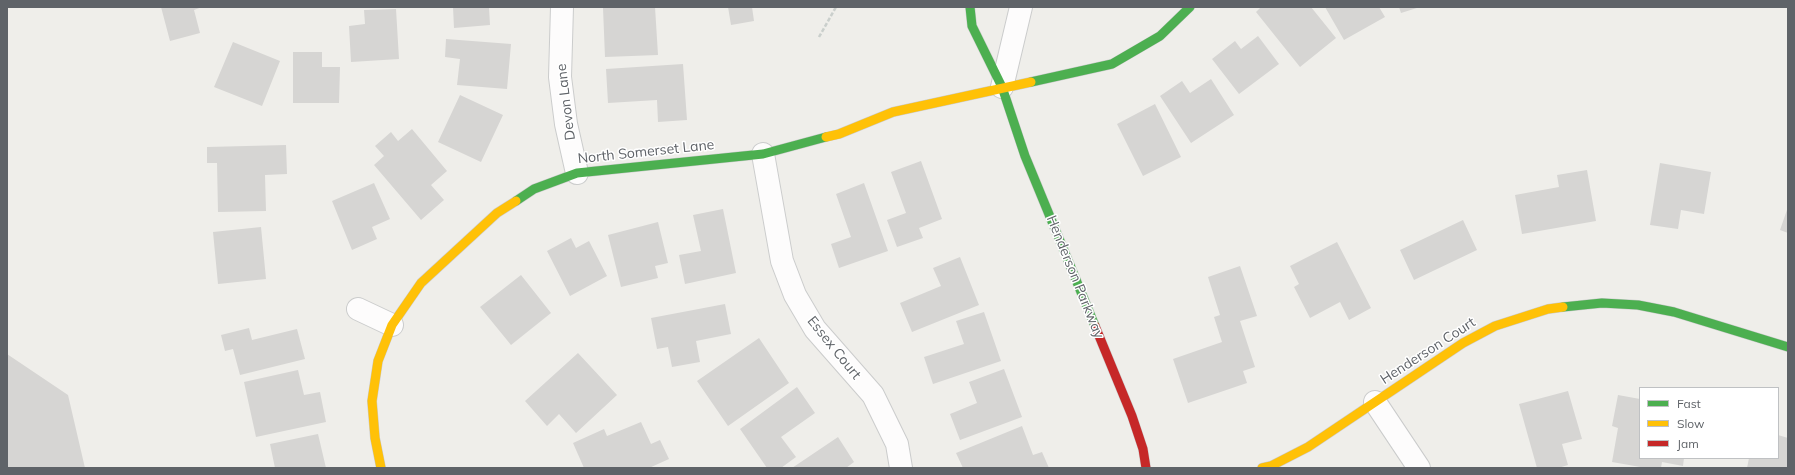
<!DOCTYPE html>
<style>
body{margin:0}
#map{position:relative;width:1795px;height:475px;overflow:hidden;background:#efeeea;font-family:Mulish,sans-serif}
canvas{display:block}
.frame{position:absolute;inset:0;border:8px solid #5f6368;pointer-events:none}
.legend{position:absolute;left:1639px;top:387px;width:140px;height:72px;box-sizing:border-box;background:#fff;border:1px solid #bfc1c3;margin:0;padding:5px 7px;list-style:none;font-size:12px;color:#5f6368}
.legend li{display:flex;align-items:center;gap:8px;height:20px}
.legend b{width:20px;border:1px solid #bfc1c3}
</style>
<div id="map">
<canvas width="1795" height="475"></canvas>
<div class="frame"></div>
<ul class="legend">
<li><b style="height:5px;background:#4caf50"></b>Fast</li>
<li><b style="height:5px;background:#ffc107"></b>Slow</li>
<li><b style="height:5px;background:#c62828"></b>Jam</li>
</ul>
</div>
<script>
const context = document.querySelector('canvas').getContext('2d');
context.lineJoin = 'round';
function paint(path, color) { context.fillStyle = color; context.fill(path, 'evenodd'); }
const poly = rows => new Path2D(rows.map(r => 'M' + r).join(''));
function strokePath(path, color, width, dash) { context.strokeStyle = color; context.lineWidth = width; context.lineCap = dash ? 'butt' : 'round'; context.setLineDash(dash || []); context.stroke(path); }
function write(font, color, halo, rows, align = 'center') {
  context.font = font + ' Mulish,sans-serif'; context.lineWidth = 3; context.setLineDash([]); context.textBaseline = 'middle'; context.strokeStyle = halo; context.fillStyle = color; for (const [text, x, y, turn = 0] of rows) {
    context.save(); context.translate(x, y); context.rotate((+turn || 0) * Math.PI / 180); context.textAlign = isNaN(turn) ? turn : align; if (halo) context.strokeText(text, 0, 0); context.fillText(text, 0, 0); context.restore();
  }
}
const building = poly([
 [161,7,202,7,194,10,200,33,170,41],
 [453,7,489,7,490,25,454,28],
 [655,7,658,55,605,57,603,8],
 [728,7,752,7,754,21,731,25],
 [1261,7,1311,7,1336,38,1300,67,1256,12],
 [1325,7,1379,7,1385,17,1344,40],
 [1399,7,1420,7,1401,13],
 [396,9,399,59,351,62,349,26,365,24,364,10],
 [1258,36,1279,64,1239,94,1212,59,1235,41,1241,49],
 [446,39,511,44,507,89,457,85,460,59,445,57],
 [233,42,280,61,262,106,214,87],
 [293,52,322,52,322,67,340,67,339,103,293,103],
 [683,64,687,120,658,122,657,100,608,103,606,69],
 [1211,79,1234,115,1191,143,1160,96,1182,81,1190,93],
 [460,95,503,115,481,162,438,142],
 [1155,104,1181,157,1143,176,1117,124],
 [412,129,447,171,431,185,444,200,421,220,374,165,384,156,375,146,391,132,398,141],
 [286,145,287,174,265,175,266,211,218,212,217,163,207,163,207,147],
 [921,161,942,219,919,228,923,238,897,247,887,220,906,213,891,172],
 [1660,163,1711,172,1704,214,1681,210,1678,229,1650,225],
 [1587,170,1596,221,1522,234,1515,195,1559,187,1557,175],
 [374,183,390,219,372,227,377,239,352,250,332,201],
 [864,183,888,251,839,268,831,244,851,237,836,194],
 [1788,207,1788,233,1780,230],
 [723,209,736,273,685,284,679,255,701,251,693,215],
 [1463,220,1477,250,1414,280,1400,250],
 [658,222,668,263,655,266,658,278,621,287,608,235],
 [261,227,266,279,218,284,213,232],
 [571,238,576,248,589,241,607,276,570,296,547,251],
 [1337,242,1371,308,1349,320,1340,302,1310,318,1294,287,1299,284,1290,266],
 [960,257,979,305,912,332,900,303,941,286,933,268],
 [1240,266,1257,316,1240,321,1255,367,1243,371,1247,383,1188,403,1173,359,1222,342,1214,317,1220,315,1208,277],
 [521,275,551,313,511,345,480,307],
 [725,304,731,334,696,341,700,362,672,367,668,347,657,349,651,318],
 [984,312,1001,361,933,384,924,357,964,344,956,321],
 [249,328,252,340,297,329,305,359,240,375,233,349,225,351,221,335],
 [759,338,789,383,728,426,697,381],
 [578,353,617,395,576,433,559,414,547,426,525,401],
 [7,354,68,395,85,468,7,468],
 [1004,369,1022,417,960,440,950,414,977,403,969,382],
 [298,370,304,395,320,392,326,422,256,437,244,382],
 [797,387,815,413,781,437,796,457,781,468,767,468,740,429],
 [1568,391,1582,439,1562,444,1568,465,1558,468,1537,468,1519,404],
 [1618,395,1640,399,1640,458,1684,458,1683,466,1662,462,1661,468,1646,468,1612,462,1618,428,1612,426],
 [641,422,651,444,660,440,669,459,649,468,584,468,573,443,604,429,607,436],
 [1022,426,1033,455,1042,452,1049,468,963,468,956,453],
 [318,434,326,468,275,468,270,444],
 [1778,435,1788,438,1788,468,1747,468,1749,458,1778,458],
 [838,437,854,462,846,468,792,468]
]);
const path = poly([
 [819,37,836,7]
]);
const street = poly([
 [562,7,560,77,566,124,577,173],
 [1002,87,1021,7],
 [763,154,782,261,795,295,815,329,873,395,897,444,901,468],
 [358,309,392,325],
 [1375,402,1419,468]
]);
const fast = poly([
 [970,7,972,26,1002,87,1025,156,1095,326],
 [1031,82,1112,64,1160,36,1190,7],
 [516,201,534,189,577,173,763,154,826,137],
 [1563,307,1602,303,1638,305,1674,312,1788,347]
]);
const slow = poly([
 [826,137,839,134,893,112,1031,82],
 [381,468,375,438,372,401,378,361,392,325,421,283,497,213,516,201],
 [1262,468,1271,466,1308,447,1463,343,1495,326,1548,309,1563,307]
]);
const jam = poly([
 [1095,326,1132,416,1143,449,1146,468]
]);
const streetNames = [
 ["Devon Lane",566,102,-97],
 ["North Somerset Lane",646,152,-6],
 ["Henderson Parkway",1075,277,68],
 ["Essex Court",834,348,51],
 ["Henderson Court",1428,351,-33]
];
paint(building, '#d6d5d3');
strokePath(street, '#cbcccc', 24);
strokePath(fast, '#cacacb', 10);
strokePath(slow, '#cacacb', 10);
strokePath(jam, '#cacacb', 10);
strokePath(path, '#cacfcc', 2.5, [4, 2]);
strokePath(street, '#fdfcfc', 22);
strokePath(fast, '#4caf50', 9);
strokePath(slow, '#ffc107', 9);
strokePath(jam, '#c62828', 9);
write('14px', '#5f6368', '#fff', streetNames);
</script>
